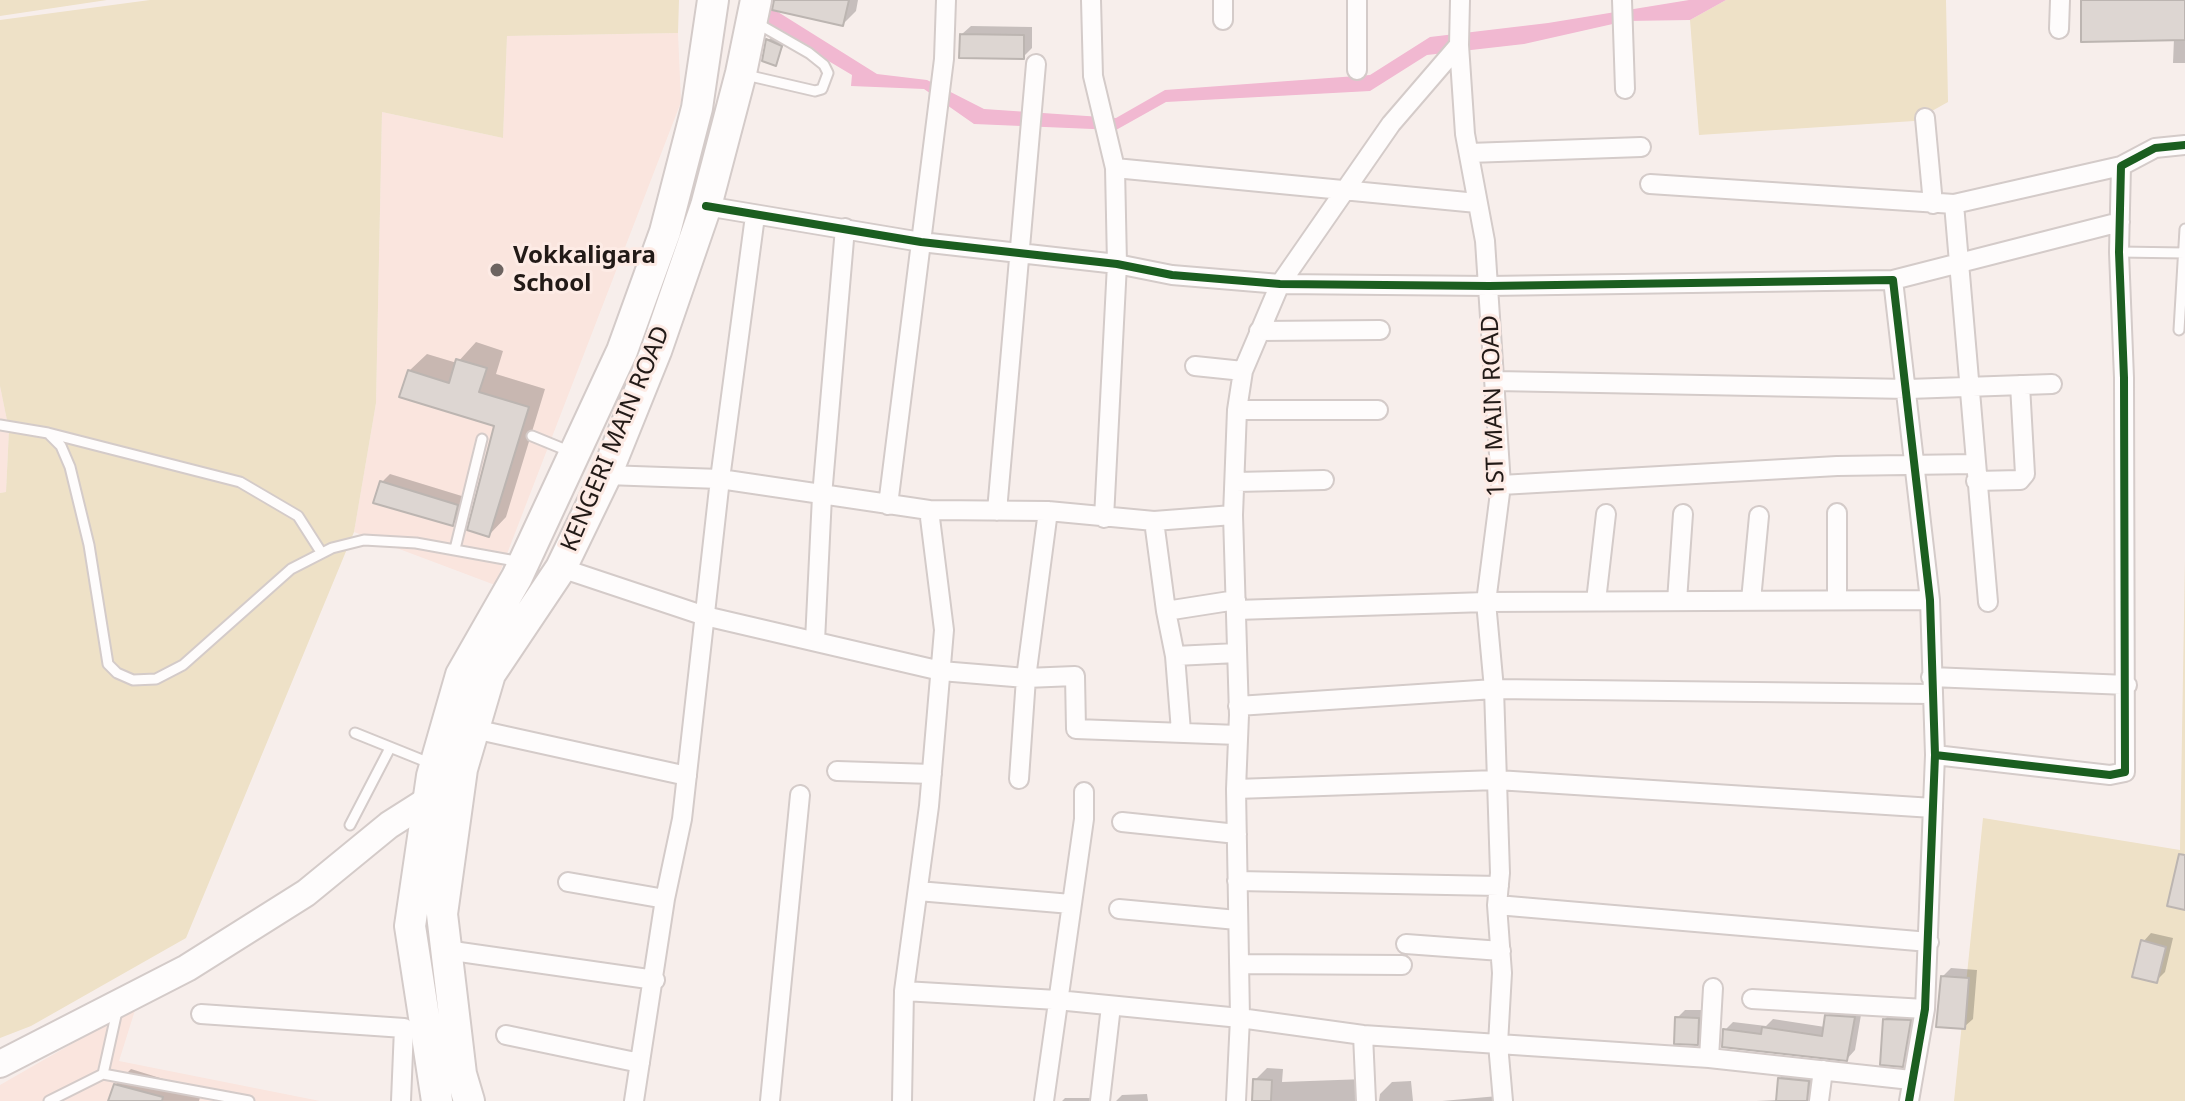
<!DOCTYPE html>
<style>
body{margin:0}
canvas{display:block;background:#f7eeeb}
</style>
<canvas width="2185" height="1101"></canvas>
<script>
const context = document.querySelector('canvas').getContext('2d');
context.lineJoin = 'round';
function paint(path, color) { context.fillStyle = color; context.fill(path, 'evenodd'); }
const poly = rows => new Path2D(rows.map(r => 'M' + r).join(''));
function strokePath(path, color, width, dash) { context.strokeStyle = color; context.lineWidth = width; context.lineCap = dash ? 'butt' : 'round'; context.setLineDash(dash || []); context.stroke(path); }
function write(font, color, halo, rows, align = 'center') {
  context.font = font + ' "Noto Sans",sans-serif'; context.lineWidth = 6; context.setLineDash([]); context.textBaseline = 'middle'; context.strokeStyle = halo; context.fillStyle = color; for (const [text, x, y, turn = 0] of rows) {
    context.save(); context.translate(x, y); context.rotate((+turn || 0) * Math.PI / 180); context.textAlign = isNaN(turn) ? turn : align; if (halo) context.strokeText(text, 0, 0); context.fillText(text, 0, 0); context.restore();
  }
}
const built = poly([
 [678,33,681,102,495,585,354,532,376,403,382,112,503,138,507,36],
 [0,386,9,430,6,492,0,493],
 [136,1007,119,1061,320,1101,0,1101,0,1085]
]);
const green = poly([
 [0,0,107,0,0,16],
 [150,0,679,0,678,33,507,36,503,138,382,112,376,403,354,532,186,938,31,1026,0,1038,0,493,6,492,9,430,0,386,0,20],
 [1726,0,1946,0,1948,102,1914,121,1699,135,1690,20],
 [2185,559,2185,1101,1954,1101,1983,818,2180,850]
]);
const water = poly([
 [1689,0,1726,0,1690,20,1626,21,1524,44,1427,55,1370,91,1166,102,1116,130,974,124,924,89,851,86,852,75,758,19,762,2,877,74,927,80,984,109,1116,118,1165,90,1370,75,1430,37,1548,23]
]);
const shadow = poly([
 [788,0,858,0,856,11,843,24],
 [2083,0,2185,0,2185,63,2173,63,2174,38],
 [971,26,1032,27,1032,48,1023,57,962,34],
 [772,37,785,42,775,64,768,40],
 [476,342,503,351,496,374,545,389,506,517,489,535,496,424,409,371,427,354,457,363],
 [390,474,465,497,461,515,452,524,382,482],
 [2151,933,2173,938,2165,972,2157,980,2143,942],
 [1951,968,1977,970,1973,1019,1964,1027,1942,977],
 [1836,1008,1862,1009,1855,1050,1847,1059,1725,1030,1733,1022,1766,1026,1773,1019,1825,1027,1827,1016],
 [1685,1010,1707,1010,1706,1035,1697,1043,1677,1018],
 [1894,1011,1918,1012,1911,1056,1902,1065,1885,1019],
 [1267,1068,1283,1069,1282,1082,1365,1079,1367,1095,1377,1101,1254,1101,1255,1080],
 [131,1069,202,1091,199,1101,110,1101,115,1085],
 [1788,1071,1817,1074,1817,1101,1756,1101,1778,1100,1780,1078],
 [1411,1081,1413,1101,1379,1101,1380,1094,1392,1082],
 [1147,1094,1148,1101,1116,1101,1122,1095],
 [1498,1096,1498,1101,1442,1101],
 [1065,1098,1098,1098,1102,1101,1062,1101]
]);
const building = poly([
 [774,0,849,0,843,26,772,10,774,0],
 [2081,0,2185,0,2185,40,2081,42,2081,0],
 [960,34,1024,35,1024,59,959,58,960,34],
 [766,39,782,46,776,66,762,61,766,39],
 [456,359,487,368,479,392,529,407,489,537,467,530,494,426,399,397,408,370,449,383,456,359],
 [380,481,458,505,453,526,373,503,380,481],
 [2179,854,2185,855,2185,910,2167,906,2179,854],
 [2141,940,2166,947,2157,983,2132,977,2141,940],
 [1941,976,1969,978,1965,1029,1936,1027,1941,976],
 [1825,1015,1855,1017,1847,1061,1722,1047,1723,1029,1761,1034,1762,1027,1822,1036,1825,1015],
 [1675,1017,1699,1018,1698,1045,1674,1044,1675,1017],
 [1883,1019,1911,1020,1903,1067,1880,1065,1883,1019],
 [1778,1078,1809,1081,1807,1101,1776,1101,1778,1078],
 [1253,1079,1272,1080,1271,1101,1252,1101,1253,1079],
 [114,1084,163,1097,162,1101,108,1101,114,1084]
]);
const lane = poly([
 [746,75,815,91,822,89,828,73,824,65,809,53,755,22],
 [2119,252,2185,253],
 [2179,330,2185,229],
 [0,425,48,433,61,446,70,467,89,545,108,664,117,673,133,680,156,679,183,665,291,569,332,548,364,540,416,543,521,562],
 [48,433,240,482,298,516,321,552],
 [532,436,571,452],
 [455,549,482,439],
 [355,733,432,764],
 [350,825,390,748],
 [103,1074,117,1011],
 [49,1101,103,1074,249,1101]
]);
const street = poly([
 [1091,0,1093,76,1115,168,1117,264,1104,518],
 [1223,0,1223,20],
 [1357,0,1357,70],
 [1460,0,1459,45,1465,134,1485,241,1501,485,1486,602,1494,689,1500,873,1497,905,1502,973,1498,1044,1503,1101],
 [1622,0,1625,89],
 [2059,29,2060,0],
 [1925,118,1933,204],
 [1469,153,1641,147],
 [1115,168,1477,203],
 [1650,184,1954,204,2121,166],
 [1954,204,1988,602],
 [706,206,921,242,1117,264,1172,275,1280,284,1489,286,1893,280,1930,600,1935,755],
 [1893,280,2120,222],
 [1259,331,1380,330],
 [1195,366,1243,371],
 [1496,381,1908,389,2052,384],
 [1237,410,1378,410],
 [606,475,720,479,929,510],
 [1976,481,2020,480,2025,474,2020,385],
 [1236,482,1324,480],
 [1501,485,1837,466,1975,464],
 [888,505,944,59,946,0],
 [997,511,1036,64],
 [1837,513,1837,600],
 [1154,521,1166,611],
 [561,568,705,616,941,671,1026,678,1048,511],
 [1751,600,1759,516],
 [1596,601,1606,514],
 [1677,601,1683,514],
 [1236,610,1486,602,1930,600],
 [815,641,822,496,845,228],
 [1175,656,1237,653],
 [1931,677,2127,685],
 [1238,706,1494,689,1931,694],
 [474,729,687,776],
 [1181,731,1175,656,1166,611,1236,600],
 [837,771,932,774],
 [1019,779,1026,678,1075,676,1076,729,1238,735],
 [1236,789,1497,780,1933,808],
 [1122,822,1237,834],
 [1237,881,1499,886],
 [568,882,665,899],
 [918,891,1071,904],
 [1497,905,1929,942],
 [1119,909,1237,920],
 [1406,944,1501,951],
 [446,950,655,980],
 [1239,964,1402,965],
 [904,991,1057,1000,1240,1018,1363,1035,1709,1058,1911,1080],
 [1752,999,1925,1009],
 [201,1014,404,1028,401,1101],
 [506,1035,640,1063],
 [1363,1035,1366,1101],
 [1709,1058,1713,988],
 [634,1101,665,899,682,819,720,479,755,216],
 [770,1101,800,795],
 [902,1101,904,991,929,806,944,630,929,510,1048,511,1154,521,1233,515],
 [1044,1101,1084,819,1084,792],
 [1100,1101,1111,1006],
 [1236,1101,1240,1018,1236,789,1239,715,1233,515,1237,410,1243,371,1280,284,1391,124,1459,45],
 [1819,1101,1823,1070],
 [1909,1101,1925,1009,1935,755,2110,775,2125,772,2124,378,2119,252,2121,166,2155,148,2185,145]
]);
const secondary = poly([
 [0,1064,187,968,306,893,389,825,441,792]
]);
const primary = poly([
 [437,1101,410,926,432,776,461,675,517,577,622,351,665,232,697,108,713,0],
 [469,1101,461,1074,442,914,462,769,490,674,561,568,606,475,656,351,706,206,741,73,756,0]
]);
const cycleway = poly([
 [706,206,921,242,1117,264,1172,275,1280,284,1489,286,1893,280,1930,600,1935,755],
 [1909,1101,1925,1009,1935,755,2110,775,2125,772,2124,378,2119,252,2121,166,2155,148,2185,145]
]);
const markers = [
 [497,270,8,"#6d6461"]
];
const poiNames = [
 ["Vokkaligara",513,256],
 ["School",513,284]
];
const streetNames = [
 ["1ST MAIN ROAD",1494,406,-92],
 ["KENGERI MAIN ROAD",616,439,-67]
];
paint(built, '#fae5de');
paint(green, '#eee1c7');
paint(water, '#f1b8d1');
paint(shadow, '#0003');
paint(building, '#ddd6d2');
strokePath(building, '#bcb5b1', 2);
strokePath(lane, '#d4cbc9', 13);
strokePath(street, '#d4cbc9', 22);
strokePath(secondary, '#d4cbc9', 30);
strokePath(primary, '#d4cbc9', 34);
strokePath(lane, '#fefcfc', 9);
strokePath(street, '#fefcfc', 18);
strokePath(secondary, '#fefcfc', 26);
strokePath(primary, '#fefcfc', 30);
strokePath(cycleway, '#1b5e20', 8);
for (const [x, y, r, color] of markers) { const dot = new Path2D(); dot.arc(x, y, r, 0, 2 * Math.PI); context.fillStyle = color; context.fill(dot); strokePath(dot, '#fdebe5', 3); }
write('bold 24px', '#221a17', '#fdebe5', poiNames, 'left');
write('24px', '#221a17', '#fdebe5', streetNames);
</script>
